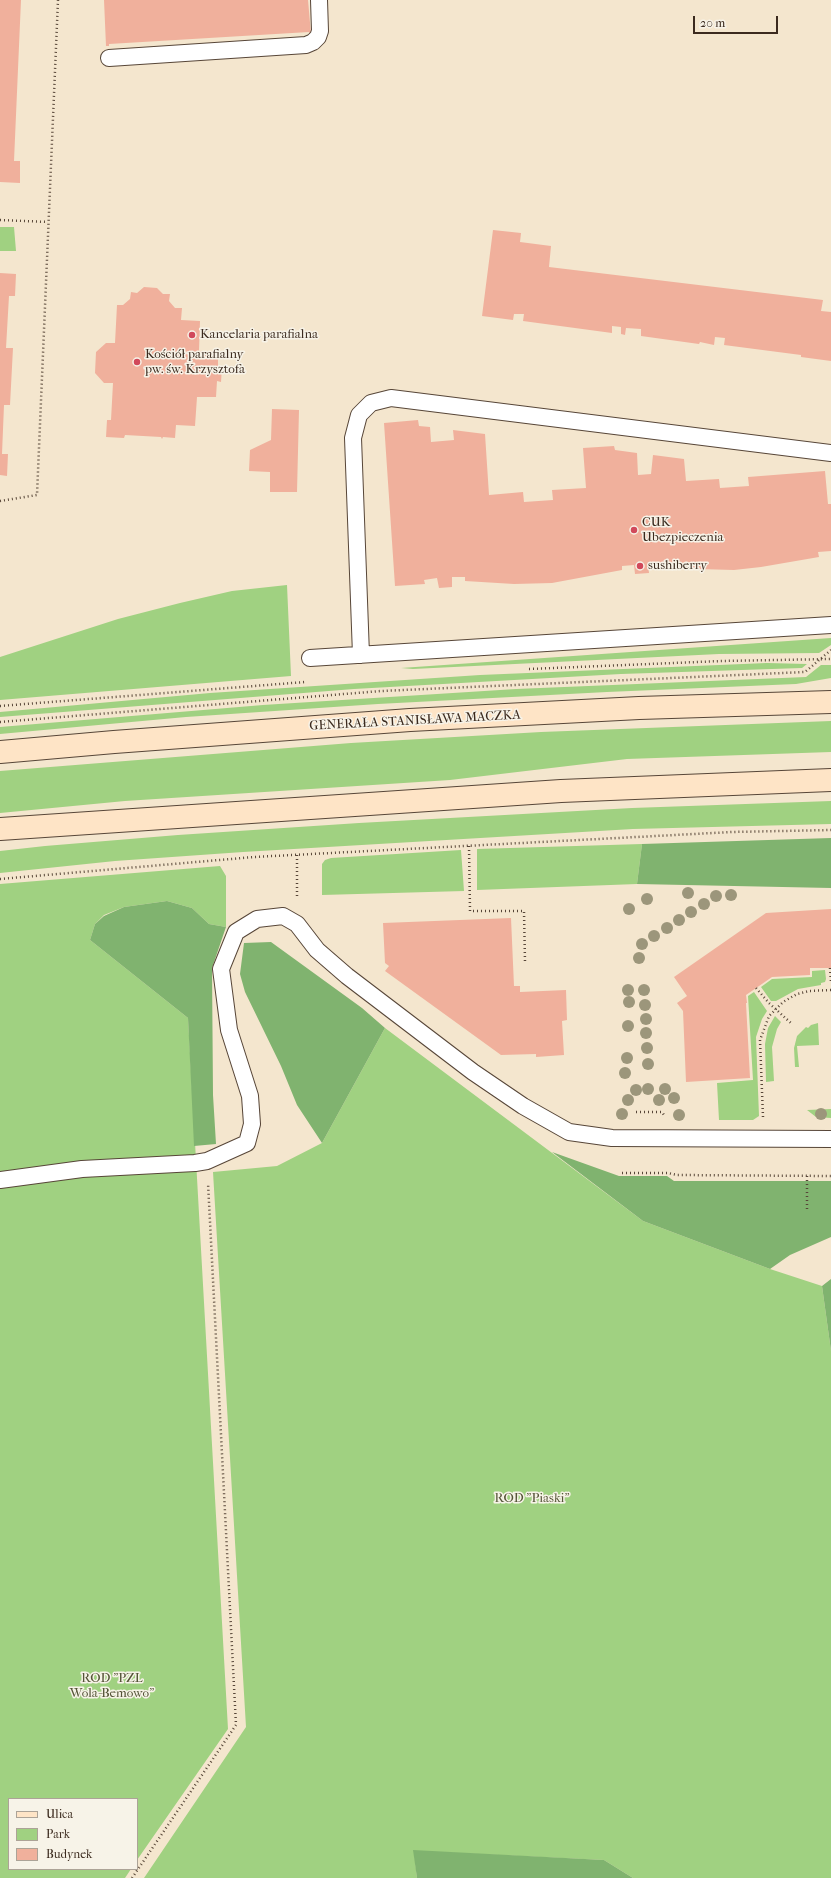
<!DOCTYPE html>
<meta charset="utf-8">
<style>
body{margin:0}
#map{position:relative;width:831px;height:1878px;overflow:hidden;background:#f4e6ce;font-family:"IM FELL French Canon",serif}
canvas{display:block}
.legend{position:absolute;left:8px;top:1798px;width:130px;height:72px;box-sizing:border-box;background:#f7f3e8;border:1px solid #aca397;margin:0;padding:5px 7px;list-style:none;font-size:12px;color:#3b2a1e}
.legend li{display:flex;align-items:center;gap:8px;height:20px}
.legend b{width:20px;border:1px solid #aca397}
.scale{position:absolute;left:693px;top:16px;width:85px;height:18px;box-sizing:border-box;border:2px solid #3b2a1e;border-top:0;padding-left:5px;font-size:12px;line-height:14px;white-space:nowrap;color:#3b2a1e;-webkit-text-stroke:3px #f7f3e8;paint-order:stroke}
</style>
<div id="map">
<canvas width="831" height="1878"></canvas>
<ul class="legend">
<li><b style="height:5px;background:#fee4c6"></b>Ulica</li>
<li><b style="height:11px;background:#a0d181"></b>Park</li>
<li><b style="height:11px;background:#f0b09c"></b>Budynek</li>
</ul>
<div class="scale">20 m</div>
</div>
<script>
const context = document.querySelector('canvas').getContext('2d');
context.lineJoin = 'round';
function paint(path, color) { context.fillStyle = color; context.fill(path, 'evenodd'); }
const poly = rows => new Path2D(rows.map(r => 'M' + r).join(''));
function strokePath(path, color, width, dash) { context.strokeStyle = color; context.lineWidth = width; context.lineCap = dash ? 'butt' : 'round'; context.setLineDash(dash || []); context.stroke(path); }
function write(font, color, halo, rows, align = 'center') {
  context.font = font + ' "IM FELL French Canon",serif'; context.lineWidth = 3; context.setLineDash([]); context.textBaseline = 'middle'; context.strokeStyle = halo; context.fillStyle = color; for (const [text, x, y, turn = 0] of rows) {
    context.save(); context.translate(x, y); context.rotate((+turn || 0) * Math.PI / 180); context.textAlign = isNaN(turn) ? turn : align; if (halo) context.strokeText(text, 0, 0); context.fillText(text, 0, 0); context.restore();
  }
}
const green = poly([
 [0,227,14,227,16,251,0,251],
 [287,585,291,676,0,700,0,657,118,619,180,603,232,591],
 [831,638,831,645,819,653,719,654,413,669,401,668],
 [767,663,807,664,802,668,621,674,354,689,0,717,0,712,210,693,480,675],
 [821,665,831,665,831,678,796,684,607,692,378,704,186,717,0,734,0,727,263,705,516,689,806,677],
 [831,721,831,752,627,759,450,780,125,801,0,813,0,771,351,743,541,732],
 [831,801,831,824,633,829,243,852,115,861,0,873,0,851,45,846,178,835,359,823,632,808],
 [642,844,637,884,477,890,477,849],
 [461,850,464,891,322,895,322,864,325,860,331,858],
 [220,866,226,876,226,927,209,924,192,908,167,901,124,907,104,915,95,924,90,940,188,1018,228,1729,137,1860,137,1799,9,1799,9,1869,131,1869,125,1878,0,1878,0,884],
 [825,970,826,979,825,982,821,983,821,985,798,989,776,1001,771,1001,761,987,772,979,812,977,812,971],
 [754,992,767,1011,762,1019,756,1037,759,1116,753,1120,719,1120,717,1083,753,1080,748,996],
 [775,1016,781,1022,777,1029,772,1047,774,1081,766,1082,765,1044,768,1028],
 [818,1023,819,1045,797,1046,799,1067,795,1067,794,1048,797,1036,806,1027,808,1028,811,1025],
 [385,1028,643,1221,770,1269,822,1286,831,1351,831,1878,633,1878,604,1860,414,1851,417,1878,144,1878,246,1727,213,1172,277,1166,322,1143],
 [831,1109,831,1118,816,1117,807,1110]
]);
const forest = poly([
 [831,838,831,888,637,884,642,844],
 [167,901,192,908,209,924,226,927,212,968,213,1095,216,1144,194,1146,188,1018,90,940,95,924,104,916,124,907],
 [271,942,362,1008,385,1028,322,1143,297,1105,281,1066,245,992,240,974,244,943],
 [552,1152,619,1176,667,1176,674,1181,831,1181,831,1237,790,1255,770,1269,643,1221],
 [831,1279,831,1351,822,1286],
 [413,1850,604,1860,633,1878,417,1878]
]);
const building = poly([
 [0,0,21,0,14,161,20,161,20,183,0,182],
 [104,0,308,0,311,34,309,34,309,32,109,44,109,46,106,46],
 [493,230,521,233,520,242,551,246,549,267,823,300,821,311,831,312,831,361,801,357,801,355,724,345,725,338,715,337,714,345,700,342,699,344,641,336,641,329,626,328,625,335,621,334,621,327,612,326,612,333,523,321,524,314,514,314,513,320,482,316],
 [0,273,16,274,15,296,9,296,6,348,13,348,10,405,4,405,2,454,8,454,7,476,0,475],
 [144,287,157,288,163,294,170,294,169,301,175,308,182,308,181,320,200,321,199,351,218,351,218,368,222,367,221,382,217,381,216,397,197,397,195,426,176,425,175,438,163,437,162,439,161,437,125,435,124,438,106,437,107,420,111,420,113,383,104,383,95,373,96,352,106,343,115,343,117,305,123,305,130,299,131,292,137,293],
 [272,409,299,410,297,492,270,492,270,472,249,471,250,450,271,440],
 [418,420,419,426,430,427,431,442,454,440,453,430,485,434,489,495,523,492,524,502,553,500,552,490,586,488,583,448,614,446,615,450,637,453,638,475,651,474,653,455,684,459,686,481,719,479,720,488,749,486,748,477,825,471,828,504,831,504,831,551,818,552,819,557,761,567,734,570,662,568,661,563,648,564,649,573,635,574,634,565,622,566,622,570,552,583,514,584,465,581,465,577,452,577,452,587,439,588,437,578,424,580,425,584,395,586,384,423],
 [831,909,831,968,810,968,810,975,772,977,746,995,747,1003,746,1003,750,1078,686,1082,683,1011,677,1003,687,996,674,977,766,913],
 [511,918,514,986,520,986,520,992,566,990,567,1020,562,1021,564,1055,536,1057,536,1054,501,1055,385,971,389,966,385,963,383,923]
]);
const path = poly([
 [0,220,48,222],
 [0,501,37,495,58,0],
 [529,669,721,661,831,659],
 [0,706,305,682],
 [0,722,381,691,805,672,831,650],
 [469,846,470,911,524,911,525,962],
 [297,855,297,897],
 [0,879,254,857,732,832,831,830],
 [830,968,831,982],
 [756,988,769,1003,792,1024],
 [636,1112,662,1112,664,1115],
 [763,1117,760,1040,769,1016,783,1002,797,994,809,991,831,990],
 [622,1173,668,1173,677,1175,831,1176],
 [807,1209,807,1176],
 [132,1878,236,1725,208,1183]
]);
const service = poly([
 [109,58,306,45,313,42,318,37,320,31,319,0],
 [361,655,353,438,359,415,371,403,391,398,831,453],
 [310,658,831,625],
 [0,1180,82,1169,195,1163,207,1161,247,1143,252,1124,250,1096,229,1030,221,969,236,932,257,919,283,916,297,924,317,950,347,976,473,1072,523,1106,569,1132,612,1138,831,1139]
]);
const secondary = poly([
 [0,752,114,742,410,720,639,708,831,702],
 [0,829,561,791,831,780]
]);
const trees = [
 [688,893],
 [731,895],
 [716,896],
 [647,899],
 [704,904],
 [629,909],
 [691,912],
 [679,920],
 [667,928],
 [654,936],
 [642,944],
 [639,958],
 [628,990],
 [644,990],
 [629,1002],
 [645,1005],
 [646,1019],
 [628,1026],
 [646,1033],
 [647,1048],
 [627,1058],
 [648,1064],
 [625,1073],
 [648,1089],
 [665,1089],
 [636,1090],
 [674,1098],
 [628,1100],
 [659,1100],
 [622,1114],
 [821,1114],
 [679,1115]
];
const markers = [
 [192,335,4,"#d1495b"],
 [137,362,4,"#d1495b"],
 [634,530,4,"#d1495b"],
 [640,566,4,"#d1495b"]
];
const poiNames = [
 ["Kancelaria parafialna",200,335],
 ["Kościół parafialny",145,355],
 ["pw. św. Krzysztofa",145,370],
 ["CUK",642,523],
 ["Ubezpieczenia",642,538],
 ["sushiberry",648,566]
];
const streetNames = [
 ["GENERAŁA STANISŁAWA MACZKA",415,721,-3]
];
const parkNames = [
 ["ROD \"Piaski\"",532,1499],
 ["ROD \"PZL",112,1679],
 ["Wola-Bemowo\"",112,1694]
];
paint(green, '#a0d181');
paint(forest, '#80b36f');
paint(building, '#f0b09c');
strokePath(service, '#574638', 18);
strokePath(secondary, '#574638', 24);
strokePath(path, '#574638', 2.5, [1, 3]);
strokePath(service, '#fff', 16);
strokePath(secondary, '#fee4c6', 22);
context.fillStyle = '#9c967b';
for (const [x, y] of trees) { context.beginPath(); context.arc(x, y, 6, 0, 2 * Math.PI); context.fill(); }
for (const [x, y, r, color] of markers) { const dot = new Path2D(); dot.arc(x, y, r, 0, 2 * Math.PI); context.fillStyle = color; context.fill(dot); strokePath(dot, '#f7f3e8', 1.5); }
write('13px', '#3b2a1e', '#f7f3e8', poiNames, 'left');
write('13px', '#3b2a1e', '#f7f3e8', streetNames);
write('13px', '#545437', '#f7f3e8', parkNames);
</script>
